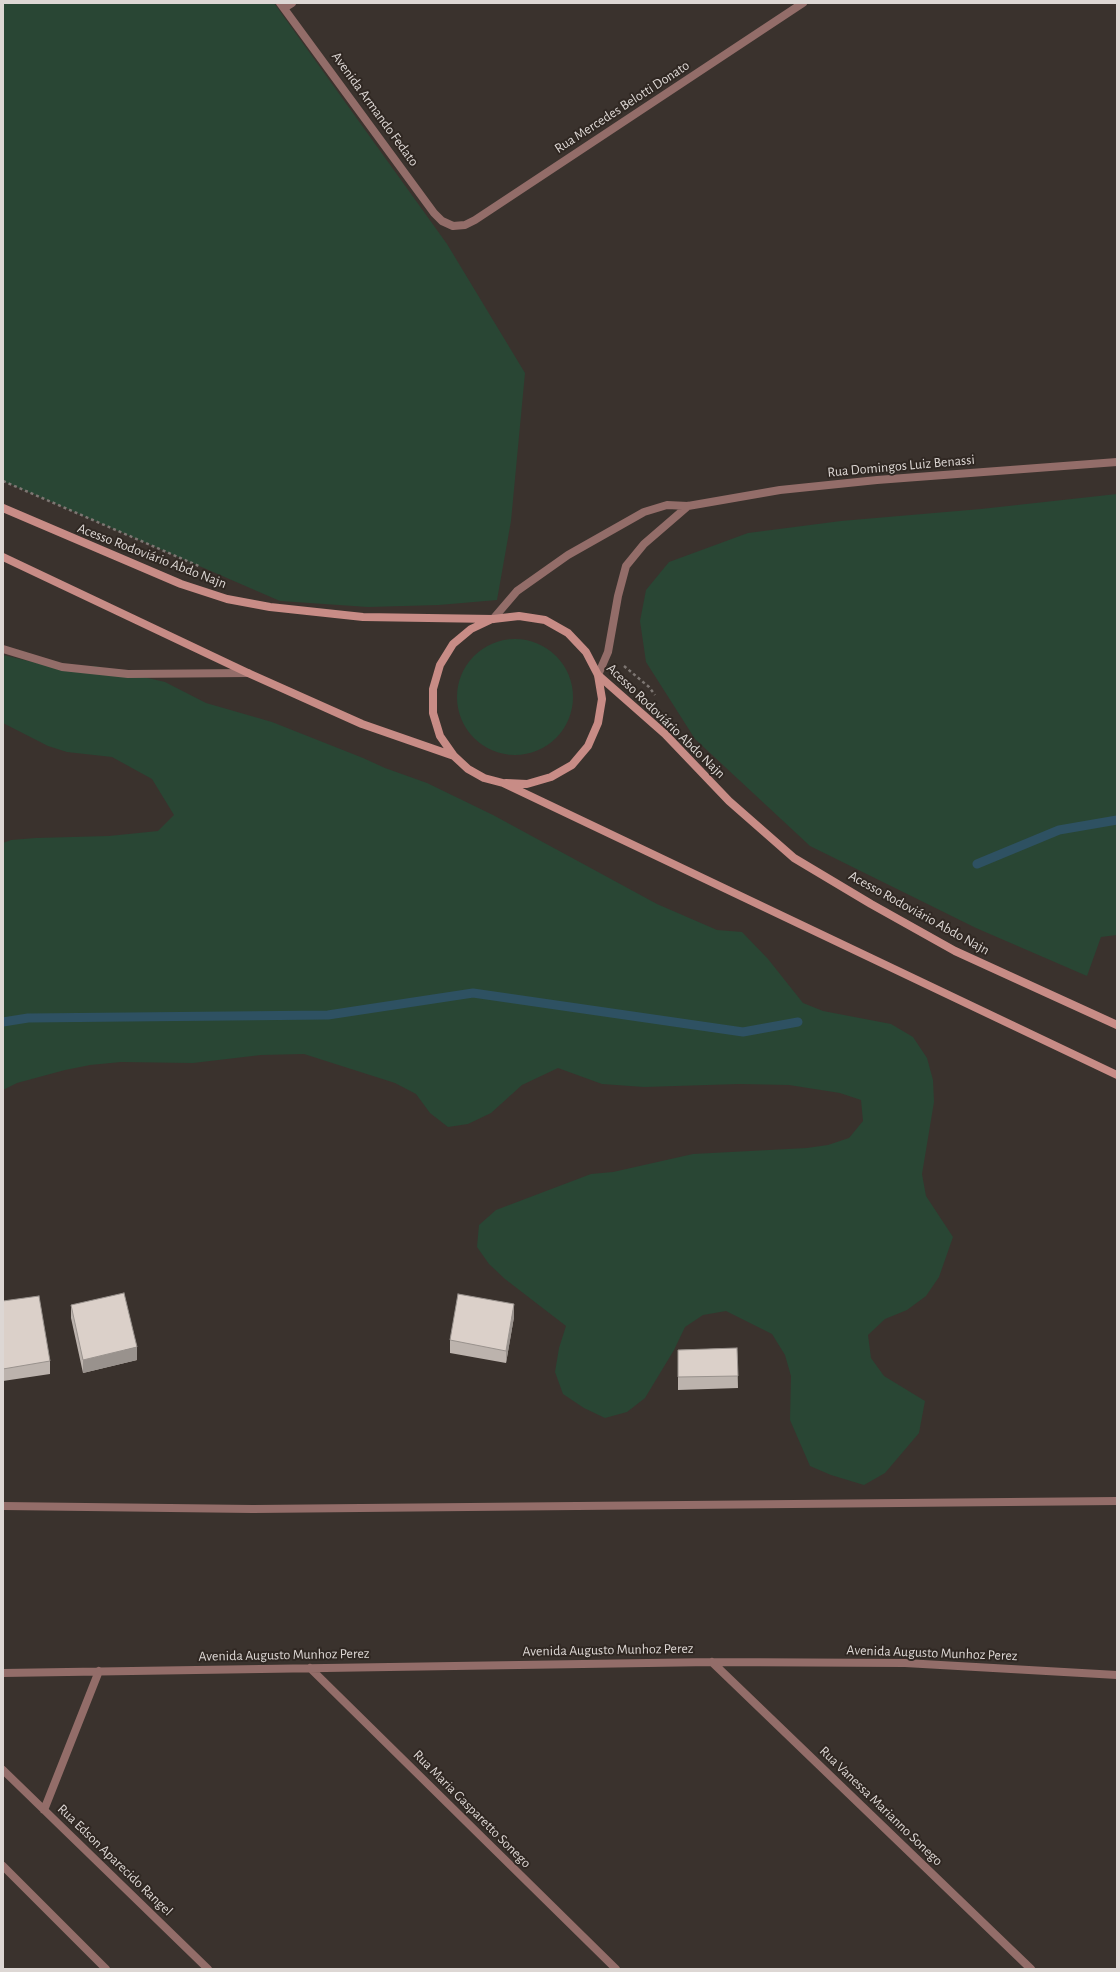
<!DOCTYPE html>
<meta charset="utf-8">
<style>
body{margin:0}
#map{position:relative;width:1120px;height:1972px;overflow:hidden;background:#3a322d;font-family:"Alegreya Sans",sans-serif}
canvas{display:block}
.frame{position:absolute;inset:0;border:4px solid #ddd7d4;pointer-events:none}
</style>
<div id="map">
<canvas width="1120" height="1972"></canvas>
<div class="frame"></div>
</div>
<script>
const context = document.querySelector('canvas').getContext('2d');
context.lineJoin = 'round';
function paint(path, color) { context.fillStyle = color; context.fill(path, 'evenodd'); }
const poly = rows => new Path2D(rows.map(r => 'M' + r).join(''));
function strokePath(path, color, width, dash) { context.strokeStyle = color; context.lineWidth = width; context.lineCap = dash ? 'butt' : 'round'; context.setLineDash(dash || []); context.stroke(path); }
function write(font, color, halo, rows, align = 'center') {
  context.font = font + ' "Alegreya Sans",sans-serif'; context.lineWidth = 4; context.setLineDash([]); context.textBaseline = 'middle'; context.strokeStyle = halo; context.fillStyle = color; for (const [text, x, y, turn = 0] of rows) {
    context.save(); context.translate(x, y); context.rotate((+turn || 0) * Math.PI / 180); context.textAlign = isNaN(turn) ? turn : align; if (halo) context.strokeText(text, 0, 0); context.fillText(text, 0, 0); context.restore();
  }
}
const green = poly([
 [3,3,274,3,447,244,525,373,511,521,497,600,439,605,368,607,280,601,3,481],
 [1117,494,1117,935,1101,937,1087,976,976,928,810,846,695,739,646,662,640,621,646,590,669,562,748,533,841,521,981,509],
 '457 697a58 58 0 1 1 116 0a58 58 0 1 1-116 0Z',
 [3,655,50,666,95,666,165,682,206,703,272,722,363,758,385,768,427,783,493,815,657,904,717,930,742,932,768,959,803,1003,823,1011,891,1024,913,1037,927,1058,933,1080,934,1102,922,1174,926,1196,953,1237,939,1277,926,1296,907,1310,885,1319,868,1335,871,1358,884,1376,925,1401,919,1433,885,1473,864,1485,831,1475,810,1466,790,1420,791,1376,785,1355,772,1334,726,1311,703,1315,685,1327,674,1350,645,1398,627,1412,605,1418,584,1408,563,1394,555,1372,559,1348,566,1326,505,1279,489,1264,477,1247,479,1225,496,1210,591,1174,613,1172,693,1154,807,1148,828,1145,849,1138,863,1121,861,1100,840,1093,789,1085,739,1084,644,1087,602,1084,558,1068,522,1085,491,1113,468,1124,448,1127,430,1113,416,1094,395,1083,304,1054,261,1055,193,1063,121,1062,90,1065,65,1070,17,1083,3,1090,3,843,11,840,36,838,109,836,158,831,174,815,152,779,112,757,67,752,48,746,3,723]
]);
const stream = poly([
 [977,864,1059,830,1117,820],
 [3,1022,28,1018,328,1015,473,993,743,1032,798,1022]
]);
const path = poly([
 [3,481,201,567],
 [624,666,649,687,655,695]
]);
const lane = poly([
 [3,649,62,667,128,674,248,673]
]);
const street = poly([
 [280,3,434,213,442,221,453,226,465,225,475,220,803,3],
 [284,8,292,3],
 [493,619,517,591,568,555,644,512,667,505,688,506,780,490,877,480,1117,462],
 [598,675,608,652,618,596,626,566,644,544,688,506],
 [3,1506,253,1509,1117,1501],
 [712,1662,1031,1969],
 [310,1668,616,1969],
 [3,1673,712,1662,905,1663,1117,1675],
 [3,1770,208,1969],
 [44,1810,99,1671],
 [3,1866,106,1969]
]);
const secondary = poly([
 [3,508,181,584,227,599,270,607,363,617,493,619,519,616,545,620,568,633,586,652,598,675,665,734,729,801,794,858,871,904,955,951,1117,1025],
 [3,557,248,673,362,724,454,756,468,769,484,778,503,783,1117,1075],
 [454,756,440,736,433,713,433,689,440,665,453,644,471,629,490,620],
 [506,783,527,784,551,777,572,765,588,746,598,723,602,699,598,675]
]);
const wall = poly([
 [3,1301,50,1361,50,1374,3,1381],
 [71,1305,137,1360,83,1373,71,1318],
 [514,1317,506,1363,450,1353,450,1340],
 [737,1348,738,1388,678,1390,678,1350]
]);
const shadedWall = poly([
 [514,1304,514,1317,506,1363,506,1351],
 [137,1347,137,1360,83,1373,83,1360]
]);
const building = poly([
 [124,1293,137,1347,83,1360,71,1305,124,1293],
 [458,1294,514,1304,506,1351,450,1340,458,1294],
 [39,1296,50,1361,3,1369,3,1301,39,1296],
 [737,1348,738,1376,678,1377,678,1350,737,1348]
]);
const streetNames = [
 ["Rua Mercedes Belotti Donato",622,107,-33],
 ["Avenida Armando Fedato",375,109,54],
 ["Rua Domingos Luiz Benassi",901,466,-5],
 ["Acesso Rodoviário Abdo Najn",152,556,21],
 ["Acesso Rodoviário Abdo Najn",666,721,44],
 ["Acesso Rodoviário Abdo Najn",919,913,29],
 ["Avenida Augusto Munhoz Perez",608,1650,-1],
 ["Avenida Augusto Munhoz Perez",932,1653,2],
 ["Avenida Augusto Munhoz Perez",284,1655,-1],
 ["Rua Vanessa Marianno Sonego",881,1806,44],
 ["Rua Maria Gasparetto Sonego",472,1809,45],
 ["Rua Edson Aparecido Rangel",115,1860,44]
];
paint(green, '#294634');
strokePath(stream, '#2e5162', 9);
strokePath(path, '#7d7672', 2.5, [3, 3]);
strokePath(lane, '#936d69', 8);
strokePath(street, '#936d69', 8);
strokePath(secondary, '#c88c86', 8);
paint(wall, '#bcb3ad');
paint(shadedWall, '#99928d');
paint(building, '#dbd0c9');
strokePath(building, '#99928d', 1);
write('14px', '#ddd7d4', '#302823', streetNames);
</script>
